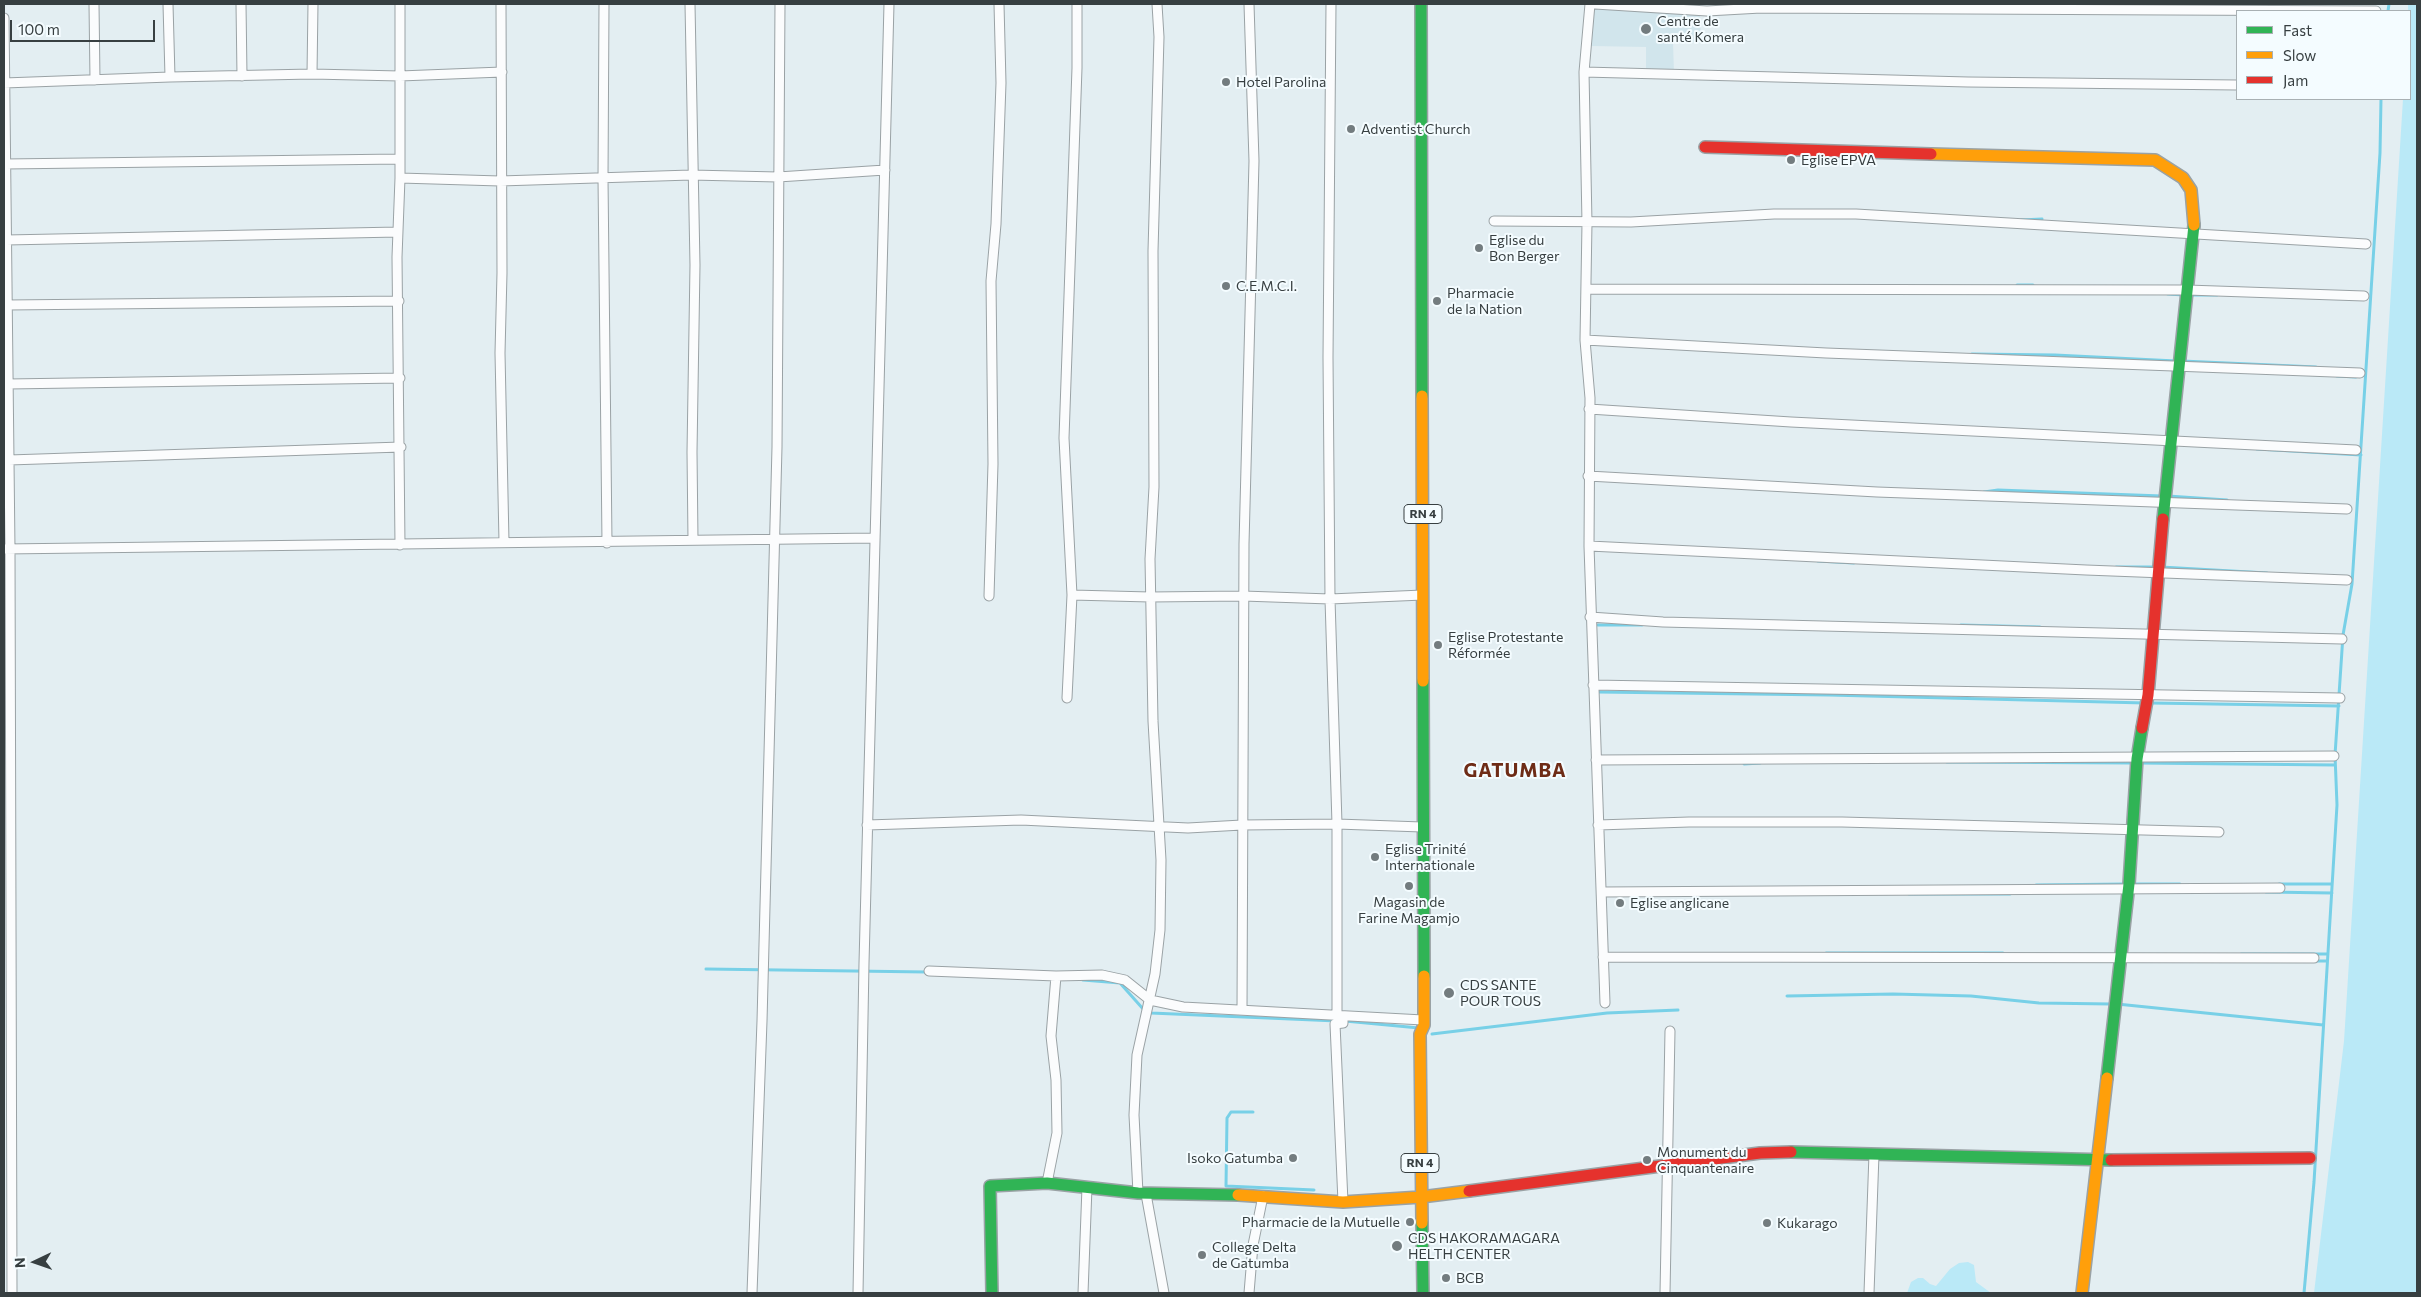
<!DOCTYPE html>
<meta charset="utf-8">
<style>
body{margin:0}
#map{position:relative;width:2421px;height:1297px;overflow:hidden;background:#e3eef2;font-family:Commissioner,sans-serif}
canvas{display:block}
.frame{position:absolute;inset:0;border:5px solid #373f41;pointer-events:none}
.legend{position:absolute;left:2236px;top:10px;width:175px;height:90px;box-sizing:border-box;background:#f4fcff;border:1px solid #a8b0b3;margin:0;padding:6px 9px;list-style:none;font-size:15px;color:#373f41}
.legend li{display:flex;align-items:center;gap:10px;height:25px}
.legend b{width:25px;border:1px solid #a8b0b3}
.north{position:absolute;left:10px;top:1237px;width:50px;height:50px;-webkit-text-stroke:4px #f4fcff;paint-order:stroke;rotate:267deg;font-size:14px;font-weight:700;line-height:20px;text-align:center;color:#373f41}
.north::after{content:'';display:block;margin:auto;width:18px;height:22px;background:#373f41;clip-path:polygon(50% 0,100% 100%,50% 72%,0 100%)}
.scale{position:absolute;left:10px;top:20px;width:145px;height:22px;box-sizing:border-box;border:2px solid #373f41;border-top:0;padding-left:6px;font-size:15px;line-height:18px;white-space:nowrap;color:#373f41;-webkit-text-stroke:4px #f4fcff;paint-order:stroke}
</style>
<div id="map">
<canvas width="2421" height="1297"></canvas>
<div class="frame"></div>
<ul class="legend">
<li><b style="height:6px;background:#30b455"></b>Fast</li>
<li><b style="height:6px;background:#ff9f0a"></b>Slow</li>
<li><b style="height:6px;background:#e5322d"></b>Jam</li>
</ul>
<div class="north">N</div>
<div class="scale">100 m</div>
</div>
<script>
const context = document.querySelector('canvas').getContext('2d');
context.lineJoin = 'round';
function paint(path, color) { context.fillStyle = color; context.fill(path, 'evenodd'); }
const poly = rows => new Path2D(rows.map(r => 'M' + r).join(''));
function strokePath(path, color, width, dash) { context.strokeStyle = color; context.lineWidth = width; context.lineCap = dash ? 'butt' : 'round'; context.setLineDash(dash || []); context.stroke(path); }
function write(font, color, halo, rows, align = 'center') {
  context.font = font + ' Commissioner,sans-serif'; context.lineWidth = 4; context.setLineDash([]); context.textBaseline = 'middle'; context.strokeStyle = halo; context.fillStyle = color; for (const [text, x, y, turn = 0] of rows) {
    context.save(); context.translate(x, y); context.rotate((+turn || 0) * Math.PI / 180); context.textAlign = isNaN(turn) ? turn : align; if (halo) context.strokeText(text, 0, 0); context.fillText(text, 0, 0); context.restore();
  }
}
const built = poly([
 [1594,9,1700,15,1701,42,1673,42,1674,74,1646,73,1646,47,1591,46]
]);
const green = poly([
 [2408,4,2417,4,2417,1293,2314,1293,2344,1041,2403,99,2410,99],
 [1968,1262,1974,1265,1976,1282,1991,1293,1907,1293,1911,1282,1918,1278,1923,1278,1930,1284,1936,1286,1950,1269,1959,1263]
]);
const stream = poly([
 [2241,4,2259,4],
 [1993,5,2011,4],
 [2388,11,2389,4],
 [2021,220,2042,219],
 [2017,285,2033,285],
 [2168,294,2184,295],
 [2191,295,2217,295],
 [1972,354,2055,355,2176,361],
 [2182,361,2316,367],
 [2337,376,2356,377],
 [2257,449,2361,455],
 [1984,492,1998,490,2162,496],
 [2168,496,2227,500],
 [1818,561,1854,563],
 [2116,567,2155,567],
 [2161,567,2267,573],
 [1598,625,1642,625],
 [1961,625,2040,627],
 [1598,692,1829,695,2145,703],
 [2151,703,2339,706],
 [1947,762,2133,763],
 [2139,763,2335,765],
 [1744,764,1760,763],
 [2131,884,2180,884],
 [2279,884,2332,884],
 [2036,885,2125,884],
 [2266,892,2332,893],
 [1909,894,2010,894],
 [1826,953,2003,953],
 [2241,954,2328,954],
 [2314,961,2327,961],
 [706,969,927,972],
 [1083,980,1120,983,1144,1010,1151,1013,1337,1021],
 [1787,996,1893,994,1971,996,2039,1003,2111,1004],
 [2117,1004,2323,1025],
 [1345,1021,1419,1028],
 [1432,1034,1607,1013,1678,1010],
 [1253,1112,1231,1112,1227,1118,1226,1186,1314,1190],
 [2304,1293,2314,1182,2337,805,2335,755,2343,635,2352,584,2380,153,2381,99]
]);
const street = poly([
 [94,4,95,80],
 [168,4,170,77],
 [241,4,242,76],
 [400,4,400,178,397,257,400,545],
 [501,4,502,273,500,353,504,542],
 [604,4,603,178,607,543],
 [690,4,695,265,692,452,693,540],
 [1331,4,1328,357,1330,599,1337,824,1337,1016],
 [1590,4,1584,72,1587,223,1585,340,1590,398,1589,546,1605,1003],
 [1595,4,1707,11,1761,8,2376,11],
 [4,18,10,549,12,1293],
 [1584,72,1968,82,2237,85],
 [312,74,313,4],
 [4,83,170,77,312,74,400,76,502,72],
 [5,164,400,159],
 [400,178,500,181,691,175,778,177,885,170],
 [1494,221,1631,222,1774,214,1856,214,2366,244],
 [6,240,398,232],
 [1586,289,2187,290,2364,296],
 [7,305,399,301],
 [1585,340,1826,353,2360,373],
 [8,384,400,378],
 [1589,409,1791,422,2356,450],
 [9,460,401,447],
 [1588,476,1877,492,2347,509],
 [1589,546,2086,570,2347,580],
 [4,549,875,538],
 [1072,595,1150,597,1243,596,1330,599,1423,595],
 [989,596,993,464,991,281,996,224,1001,83,999,4],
 [1590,617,1663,622,2342,639],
 [1593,685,2340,698],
 [1067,698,1072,595,1064,438,1077,68,1077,4],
 [1596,760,2334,756],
 [867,825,1021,820,1188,828,1242,825,1337,824,1422,827],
 [1598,825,1689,822,1842,822,2219,832],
 [1602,892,2280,888],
 [1603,957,2314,958],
 [929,971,1056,976,1102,975,1125,980,1150,1000,1183,1007,1423,1020],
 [1242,1010,1244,544,1254,161,1249,4],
 [1047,1183,1057,1133,1056,1080,1051,1036,1056,976],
 [1138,1193,1134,1115,1137,1055,1155,974,1160,930,1161,860,1153,721,1150,559,1154,487,1153,251,1159,37,1157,4],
 [1146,1194,1164,1293],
 [1343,1202,1335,1024,1343,1023,1343,1016],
 [752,1293,762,1021,777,447,780,4],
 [858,1293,864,963,889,4],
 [1083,1293,1087,1187],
 [1249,1293,1253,1245,1263,1196],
 [1665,1293,1670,1031],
 [1869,1293,1874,1154]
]);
const fast = poly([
 [1421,4,1422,396],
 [2163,519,2194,225],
 [1423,681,1424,976],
 [2107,1078,2129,884,2137,759,2142,728],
 [1791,1152,2111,1160],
 [1422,1223,1423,1293],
 [992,1293,990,1186,1047,1183,1138,1193,1238,1195]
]);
const slow = poly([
 [1931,154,2155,160,2183,178,2191,190,2194,225],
 [1422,396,1423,681],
 [1238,1195,1343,1202,1421,1197,1469,1191],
 [1422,1223,1420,1034,1424,1025,1424,976],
 [2082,1293,2107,1078]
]);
const jam = poly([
 [1705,147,1931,154],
 [2142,728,2148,695,2163,519],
 [2111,1160,2310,1158],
 [1469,1191,1760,1153,1791,1152]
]);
const markers = [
 [1646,29,6,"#737c7f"],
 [1226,82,5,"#737c7f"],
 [1351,129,5,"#737c7f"],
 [1791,160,5,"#737c7f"],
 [1479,248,5,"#737c7f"],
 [1226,286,5,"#737c7f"],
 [1437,301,5,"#737c7f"],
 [1438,645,5,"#737c7f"],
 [1375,857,5,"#737c7f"],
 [1409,886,5,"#737c7f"],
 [1620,903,5,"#737c7f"],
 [1449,993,6,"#737c7f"],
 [1293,1158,5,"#737c7f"],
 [1647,1160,5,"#737c7f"],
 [1410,1222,5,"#737c7f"],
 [1767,1223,5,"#737c7f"],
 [1397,1246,6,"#737c7f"],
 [1202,1255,5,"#737c7f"],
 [1446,1278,5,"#737c7f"]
];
const shields = [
 [1423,514,38],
 [1420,1163,38]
];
const shieldNames = [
 ["RN 4",1423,514],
 ["RN 4",1420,1163]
];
const poiNames = [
 ["Centre de",1657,21],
 ["santé Komera",1657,37],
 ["Hotel Parolina",1236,82],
 ["Adventist Church",1361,129],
 ["Eglise EPVA",1801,160],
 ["Eglise du",1489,240],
 ["Bon Berger",1489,256],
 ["C.E.M.C.I.",1236,286],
 ["Pharmacie",1447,293],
 ["de la Nation",1447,309],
 ["Eglise Protestante",1448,637],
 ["Réformée",1448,653],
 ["Eglise Trinité",1385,849],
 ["Internationale",1385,865],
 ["Magasin de",1409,902,"center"],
 ["Farine Magamjo",1409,918,"center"],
 ["Eglise anglicane",1630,903],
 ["CDS SANTE",1460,985],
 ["POUR TOUS",1460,1001],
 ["Monument du",1657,1152],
 ["Cinquantenaire",1657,1168],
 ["Isoko Gatumba",1283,1158,"right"],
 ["Pharmacie de la Mutuelle",1400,1222,"right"],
 ["Kukarago",1777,1223],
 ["CDS HAKORAMAGARA",1408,1238],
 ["HELTH CENTER",1408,1254],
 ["College Delta",1212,1247],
 ["de Gatumba",1212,1263],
 ["BCB",1456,1278]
];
const districtNames = [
 ["GATUMBA",1515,771]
];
paint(built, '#d1e5ec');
paint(green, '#bae9f7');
strokePath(stream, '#78d0e7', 3);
strokePath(street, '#9aa2a5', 11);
strokePath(fast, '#9aa2a5', 14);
strokePath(slow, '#9aa2a5', 14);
strokePath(jam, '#9aa2a5', 14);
strokePath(street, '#fbfcfd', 9);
strokePath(fast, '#30b455', 11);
strokePath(slow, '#ff9f0a', 11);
strokePath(jam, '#e5322d', 11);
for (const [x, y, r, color] of markers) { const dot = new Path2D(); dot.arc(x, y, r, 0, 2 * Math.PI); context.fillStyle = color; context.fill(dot); strokePath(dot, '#f4fcff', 2); }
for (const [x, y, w] of shields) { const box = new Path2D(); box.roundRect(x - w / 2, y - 9.5, w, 19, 4); context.fillStyle = '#f4fcff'; context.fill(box); strokePath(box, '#373f41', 1); }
write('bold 12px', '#373f41', null, shieldNames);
write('14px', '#373f41', '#f4fcff', poiNames, 'left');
context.letterSpacing = '1px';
write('bold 19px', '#6e2c17', '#f4fcff', districtNames);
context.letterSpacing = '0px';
</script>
